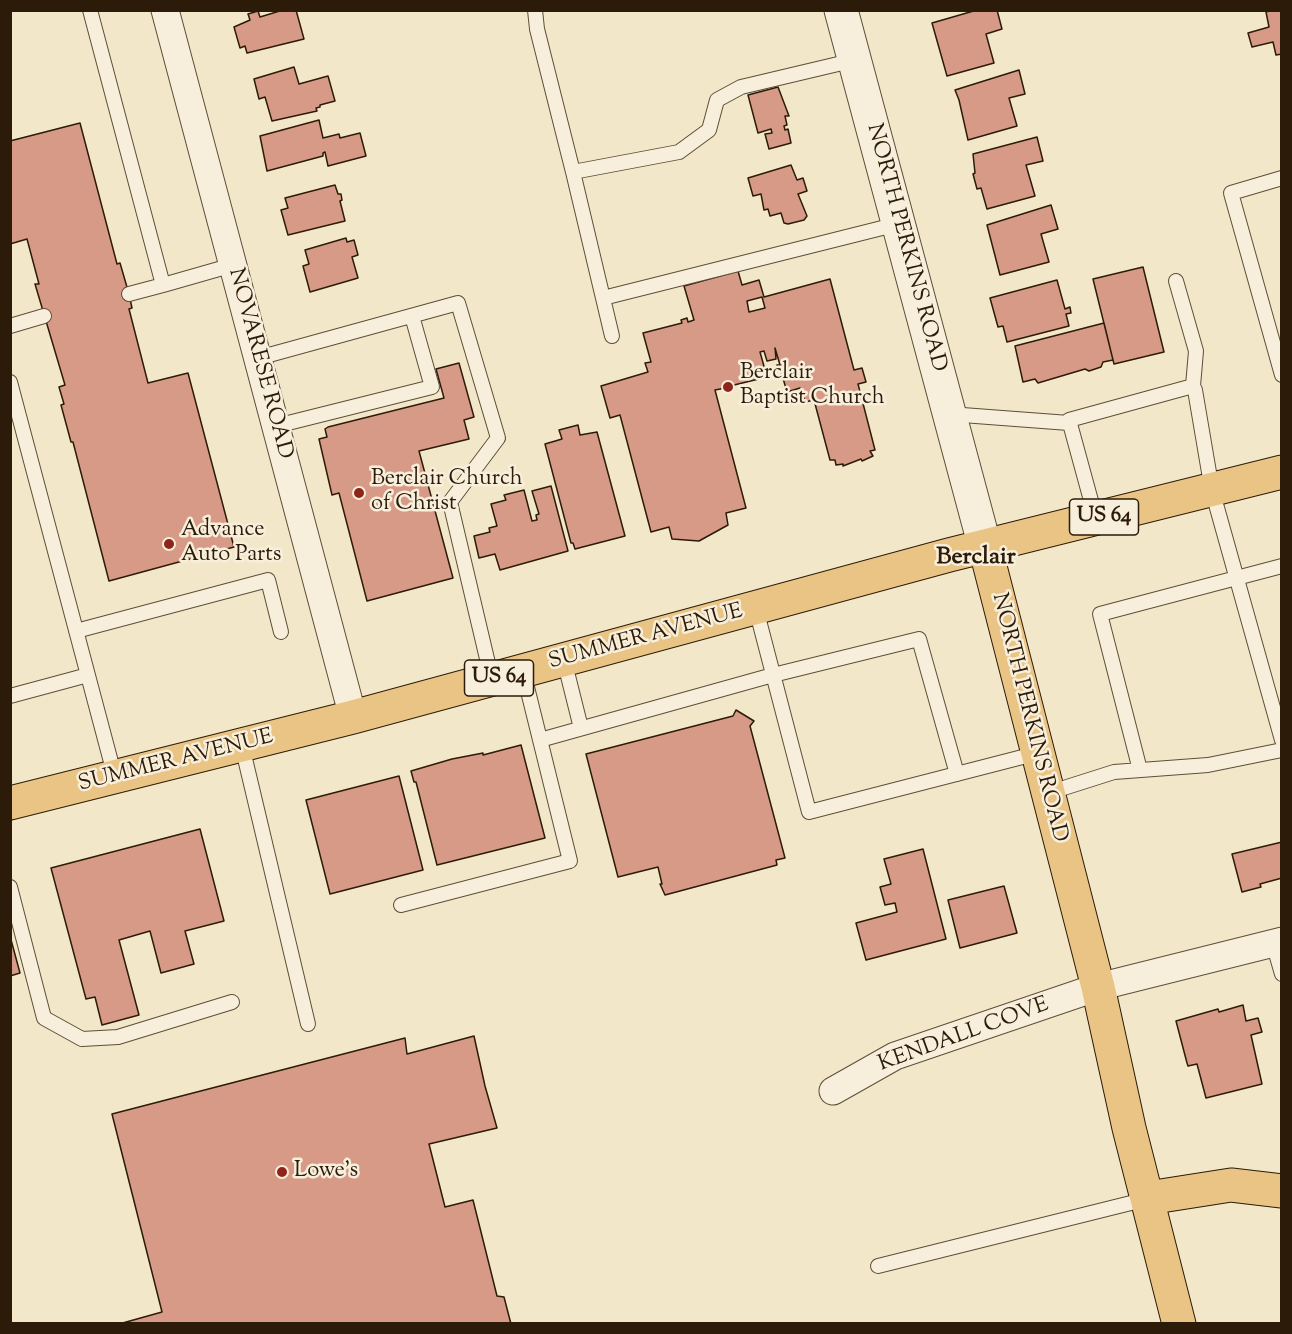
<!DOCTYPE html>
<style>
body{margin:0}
#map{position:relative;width:1292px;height:1334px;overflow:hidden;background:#f2e7c8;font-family:"Sorts Mill Goudy",serif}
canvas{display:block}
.frame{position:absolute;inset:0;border:12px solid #2c1b08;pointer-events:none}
</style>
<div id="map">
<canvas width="1292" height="1334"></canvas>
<div class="frame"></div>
</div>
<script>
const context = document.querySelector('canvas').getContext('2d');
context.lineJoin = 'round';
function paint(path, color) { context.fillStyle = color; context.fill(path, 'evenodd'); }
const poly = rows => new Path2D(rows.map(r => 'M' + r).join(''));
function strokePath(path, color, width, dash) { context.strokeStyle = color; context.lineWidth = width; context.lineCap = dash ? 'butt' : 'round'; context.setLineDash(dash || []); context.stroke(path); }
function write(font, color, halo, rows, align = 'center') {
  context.font = font + ' "Sorts Mill Goudy",serif'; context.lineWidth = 5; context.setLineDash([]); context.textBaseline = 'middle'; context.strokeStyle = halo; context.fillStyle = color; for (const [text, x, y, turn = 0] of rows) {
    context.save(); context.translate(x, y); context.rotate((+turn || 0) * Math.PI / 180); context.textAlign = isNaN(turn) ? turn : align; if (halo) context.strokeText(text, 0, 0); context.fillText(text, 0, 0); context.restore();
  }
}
const building = poly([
 [283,10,296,10,304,39,247,53,245,46,240,48,234,27,250,20,248,14,258,11,260,17,283,10],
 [977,10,997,10,1002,29,986,34,994,63,947,76,932,23,977,10],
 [1273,10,1282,10,1282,54,1276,55,1273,42,1252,47,1248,33,1269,27,1266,12,1273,10],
 [294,67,299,84,328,76,335,101,320,105,320,107,316,108,317,111,272,121,265,97,259,99,254,79,294,67],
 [1019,70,1025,94,1009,98,1017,126,968,140,959,100,955,90,1019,70],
 [778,87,789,116,785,116,787,125,784,126,785,130,788,129,791,143,769,149,765,134,772,133,771,129,758,133,748,95,778,87],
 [319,120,323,138,339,134,340,138,360,133,366,156,328,166,325,152,323,153,323,156,267,171,260,136,319,120],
 [80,123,117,264,120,263,129,294,132,308,129,309,148,383,188,373,234,547,109,581,73,442,71,442,61,405,64,404,59,387,65,385,35,284,39,284,27,239,10,244,10,141,80,123],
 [1037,137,1043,161,1026,165,1035,196,987,209,981,188,977,189,973,174,975,173,973,154,1037,137],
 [791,165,797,180,803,178,807,191,798,194,807,216,804,220,788,224,784,223,781,213,770,216,768,209,764,210,761,194,753,196,748,178,791,165],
 [335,185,338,194,341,194,342,200,340,201,345,221,288,235,281,210,288,208,285,198,335,185],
 [1051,205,1058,229,1041,234,1049,262,1000,275,987,225,1051,205],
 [346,238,347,242,354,240,358,255,352,257,358,278,310,292,303,266,309,264,305,250,346,238],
 [1143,267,1164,352,1114,364,1093,279,1143,267],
 [738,271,742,285,759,280,764,297,830,279,854,370,862,368,866,382,858,384,875,450,870,451,873,456,862,461,861,459,843,466,843,464,836,465,835,460,830,460,814,400,805,402,804,398,802,399,800,388,787,392,780,368,778,369,777,365,780,365,775,348,776,359,767,361,764,351,760,352,767,377,730,386,731,387,715,390,746,508,726,513,728,525,699,541,672,539,669,527,651,532,620,415,610,418,601,386,648,372,645,363,651,362,643,333,682,323,681,320,687,318,688,322,694,320,684,286,738,271],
 [762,297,765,308,749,312,747,301,762,297],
 [1057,280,1065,309,1070,307,1071,313,1066,314,1069,326,1007,342,1003,326,998,327,990,298,1057,280],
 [1104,323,1113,360,1103,362,1101,367,1089,371,1085,369,1038,383,1035,379,1023,382,1015,346,1104,323],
 [459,363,474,417,464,420,469,439,419,451,453,578,367,601,339,493,332,495,319,439,327,437,325,429,328,427,444,398,436,369,459,363],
 [578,425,580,435,597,432,625,536,575,549,573,543,571,543,545,444,562,439,559,430,578,425],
 [551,486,568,551,500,570,495,554,479,558,474,536,490,532,489,528,497,526,491,504,506,500,504,495,524,490,532,521,537,520,536,515,539,514,532,491,551,486],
 [736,710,754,721,750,726,785,858,776,860,777,865,665,895,660,884,662,884,658,867,618,877,586,754,733,716,736,710],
 [521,745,545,838,437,865,416,782,414,782,411,771,452,759,483,753,483,755,521,745],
 [399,776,423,870,330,894,306,800,399,776],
 [200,829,224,921,185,931,194,964,161,973,150,931,119,940,139,1015,102,1025,95,997,86,999,51,868,200,829],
 [1282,842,1282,878,1260,884,1261,887,1242,892,1232,854,1282,842],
 [923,849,946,939,866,960,856,923,897,912,895,903,885,905,880,887,891,884,884,859,923,849],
 [1004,886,1017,933,960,948,948,900,1004,886],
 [10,936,20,973,10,976,10,936],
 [1243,1005,1246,1021,1258,1018,1262,1032,1251,1035,1262,1084,1206,1098,1197,1064,1188,1066,1187,1063,1176,1021,1218,1009,1219,1012,1243,1005],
 [474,1036,485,1086,497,1128,429,1144,445,1207,473,1200,497,1296,504,1297,511,1324,119,1324,162,1312,112,1114,405,1038,407,1054,474,1036]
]);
const service = poly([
 [90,10,163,285,233,265],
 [535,10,537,29,573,172,679,152,709,130,717,100,741,87,855,60],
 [573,172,612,336],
 [1282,178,1231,193,1282,375],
 [1176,281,1196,351,1193,386],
 [129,294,163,285],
 [603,298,898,224],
 [10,326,44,316],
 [258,358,458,303,498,438,450,502,492,680],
 [10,382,115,777],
 [949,414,1069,423],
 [276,426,432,387,412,316],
 [1096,519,1069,420,1193,386,1195,390,1212,490,1282,740],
 [756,609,809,812,1038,753],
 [76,631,268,580,281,632],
 [564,660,581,728],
 [10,696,88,675],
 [540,740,773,675,919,639,957,774],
 [242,746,308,1024],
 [1140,770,1100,614,1282,566],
 [1048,793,1114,772,1208,765,1282,750],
 [10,887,44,1018,82,1039,118,1037,232,1002],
 [401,905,570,861,523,671],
 [1273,943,1282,974],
 [878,1266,1147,1199]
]);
const minor = poly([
 [165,10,353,717],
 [833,1091,895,1056,1098,987,1282,941]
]);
const tertiary = poly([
 [841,10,985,547]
]);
const primary = poly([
 [985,547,1098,987,1129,1128,1179,1324],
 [10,803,353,717,949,555,1282,472]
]);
const motorway = poly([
 [1148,1198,1231,1185,1282,1191]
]);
const markers = [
 [728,387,6,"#8f2418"],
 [359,493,6,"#8f2418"],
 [169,544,6,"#8f2418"],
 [282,1172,6,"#8f2418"]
];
const shields = [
 [1104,517,69],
 [499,678,69]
];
const shieldNames = [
 ["US 64",1104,517],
 ["US 64",499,678]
];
const streetNames = [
 ["NORTH PERKINS ROAD",905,248,75],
 ["NOVARESE ROAD",259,364,75],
 ["SUMMER AVENUE",646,638,-15],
 ["NORTH PERKINS ROAD",1028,718,76],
 ["SUMMER AVENUE",176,762,-14],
 ["KENDALL COVE",964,1036,-20]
];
const poiNames = [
 ["Berclair",740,374],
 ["Baptist Church",740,399],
 ["Berclair Church",371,480],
 ["of Christ",371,505],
 ["Advance",181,531],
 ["Auto Parts",181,556],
 ["Lowe's",294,1172]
];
const neighbourhoodNames = [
 ["Berclair",976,559]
];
paint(building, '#d79a87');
strokePath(building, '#2c1b08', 1.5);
strokePath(service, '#5e4e38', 16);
strokePath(minor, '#5e4e38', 29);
strokePath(tertiary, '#5e4e38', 35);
strokePath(primary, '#2c1b08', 35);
strokePath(motorway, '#2c1b08', 35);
strokePath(service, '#f7efdb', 14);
strokePath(minor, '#f7efdb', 27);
strokePath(tertiary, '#f7efdb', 33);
strokePath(primary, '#e9c484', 33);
strokePath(motorway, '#e9c484', 33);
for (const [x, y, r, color] of markers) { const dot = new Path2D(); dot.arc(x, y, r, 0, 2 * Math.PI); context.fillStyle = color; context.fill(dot); strokePath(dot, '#f7efdb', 2); }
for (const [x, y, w] of shields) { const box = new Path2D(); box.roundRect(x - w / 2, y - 18, w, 36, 4.5); context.fillStyle = '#f7efdb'; context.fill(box); strokePath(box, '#2c1b08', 1.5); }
write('bold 21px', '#2c1b08', null, shieldNames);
write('22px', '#2c1b08', '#f7efdb', streetNames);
write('22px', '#2c1b08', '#f7efdb', poiNames, 'left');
write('bold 24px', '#2c1b08', '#f7efdb', neighbourhoodNames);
</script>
